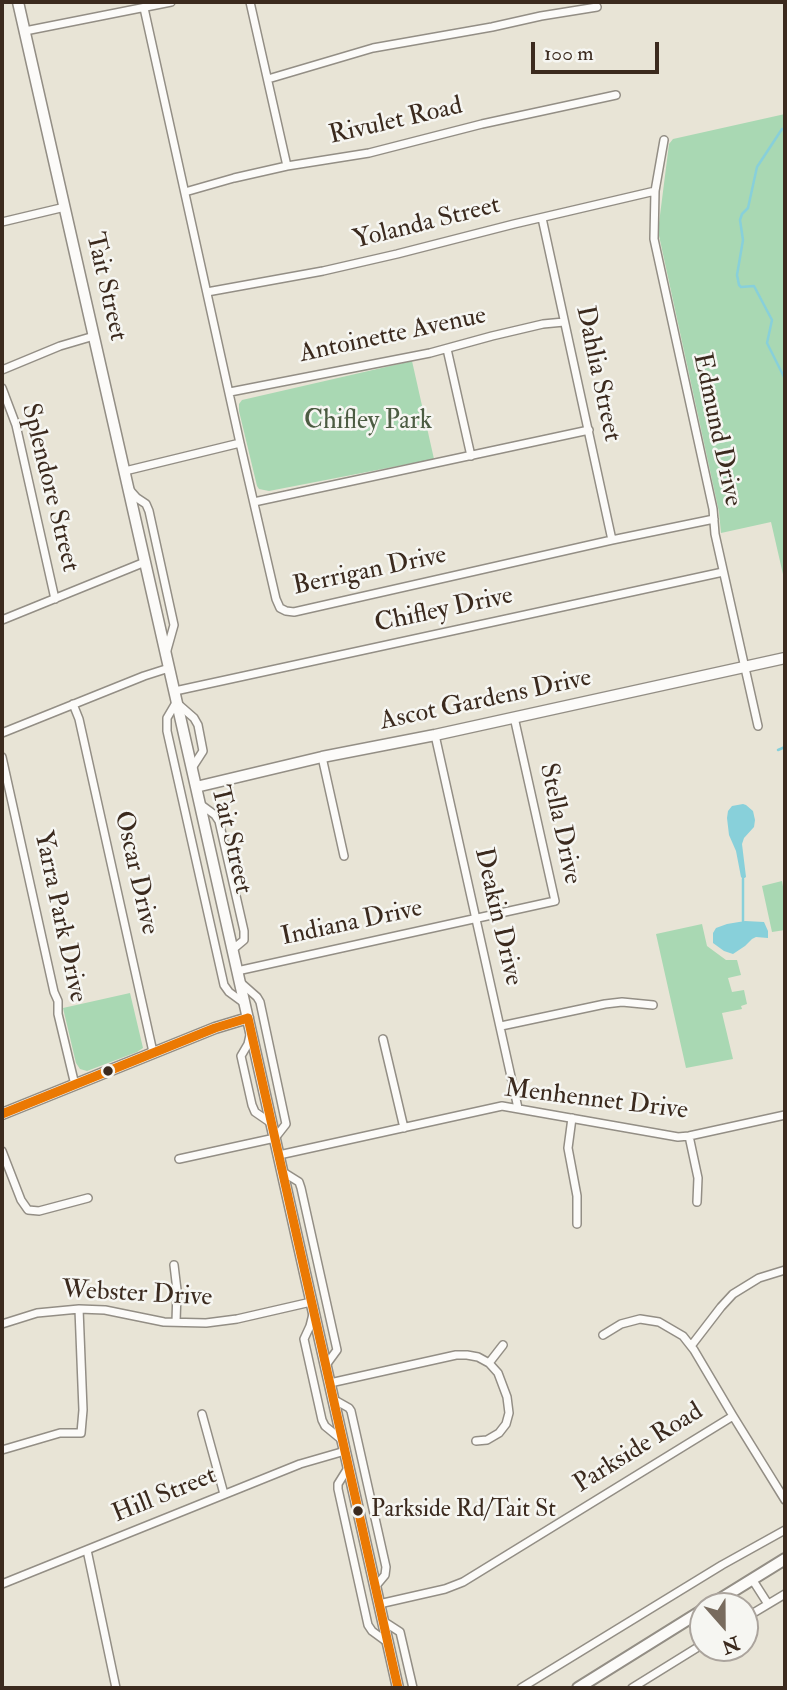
<!DOCTYPE html>
<style>
body{margin:0}
#map{position:relative;width:787px;height:1690px;overflow:hidden;background:#e8e4d6;font-family:"IM FELL Double Pica",serif}
canvas{display:block}
.frame{position:absolute;inset:0;border:4px solid #3b2a1e;pointer-events:none}
.north{position:absolute;left:689px;top:1592px;width:70px;height:70px;box-sizing:border-box;background:#f6f6f2;border:2px solid #aba49d;border-radius:50%;rotate:159deg;font-size:19px;font-weight:700;line-height:28px;text-align:center;color:#3b2a1e}
.north::after{content:'';display:block;margin:auto;width:24px;height:32px;background:#786b5e;clip-path:polygon(50% 0,100% 100%,50% 72%,0 100%)}
.scale{position:absolute;left:531px;top:42px;width:128px;height:32px;box-sizing:border-box;border:4px solid #3b2a1e;border-top:0;padding-left:9px;font-size:21px;line-height:24px;white-space:nowrap;color:#3b2a1e;-webkit-text-stroke:5px #f6f6f2;paint-order:stroke}
</style>
<div id="map">
<canvas width="787" height="1690"></canvas>
<div class="frame"></div>
<div class="north">N</div>
<div class="scale">100 m</div>
</div>
<script>
const context = document.querySelector('canvas').getContext('2d');
context.lineJoin = 'round';
function paint(path, color) { context.fillStyle = color; context.fill(path, 'evenodd'); }
const poly = rows => new Path2D(rows.map(r => 'M' + r).join(''));
function strokePath(path, color, width, dash) { context.strokeStyle = color; context.lineWidth = width; context.lineCap = dash ? 'butt' : 'round'; context.setLineDash(dash || []); context.stroke(path); }
function write(font, color, halo, rows, align = 'center') {
  context.font = font + ' "IM FELL Double Pica",serif'; context.lineWidth = 5; context.setLineDash([]); context.textBaseline = 'middle'; context.strokeStyle = halo; context.fillStyle = color; for (const [text, x, y, turn = 0] of rows) {
    context.save(); context.translate(x, y); context.rotate((+turn || 0) * Math.PI / 180); context.textAlign = isNaN(turn) ? turn : align; if (halo) context.strokeText(text, 0, 0); context.fillText(text, 0, 0); context.restore();
  }
}
const green = poly([
 [785,114,785,583,771,522,721,533,719,512,658,231,669,144,673,139],
 [412,361,434,459,269,491,259,489,257,486,239,411,239,404,242,400],
 [782,881,785,898,785,930,772,932,762,886],
 [702,924,707,946,726,960,737,960,741,975,728,978,732,992,744,990,747,1004,741,1006,742,1009,722,1013,733,1059,686,1068,656,934],
 [130,993,143,1048,137,1052,87,1071,80,1069,76,1063,63,1008]
]);
const water = poly([
 [743,804,746,805,753,811,755,820,754,827,744,838,742,844,746,877,743,879,741,877,736,851,729,835,727,818,728,811,732,806],
 [745,921,764,922,768,931,768,938,756,937,752,939,745,946,733,954,724,951,713,943,713,933,716,928,727,924]
]);
const stream = poly([
 [785,129,782,129,757,167,748,208,742,214,740,220,743,240,737,275,739,285,741,287,754,286,772,320,767,343,785,379],
 [778,750,785,747],
 [743,879,743,921]
]);
const street = poly([
 [250,2,287,166],
 [144,8,240,443,276,599,280,608,286,611,294,612,612,540,714,519],
 [25,31,171,2],
 [268,79,373,48,492,27,541,16,597,7],
 [664,140,655,191,654,239,713,509,715,534,758,726],
 [185,192,234,178,287,166,369,153,482,124,616,95],
 [542,218,612,540],
 [2,222,65,207],
 [207,292,323,271,397,254,514,224,655,191],
 [447,349,471,456],
 [2,370,60,346,94,336],
 [2,388,16,425,55,599],
 [230,392,430,353,492,336,543,324,564,322],
 [125,471,240,443],
 [129,489,137,498,146,504,149,511,174,625,167,650],
 [254,502,589,430],
 [2,620,145,562],
 [175,691,723,572],
 [177,701,167,718,167,731,224,985,229,992,244,1003],
 [73,704,79,719,153,1052],
 [178,704,194,718,198,725,203,751,192,768],
 [2,733,144,676,169,668],
 [435,735,518,1108],
 [2,757,54,992,58,1001,58,1014,75,1085],
 [322,757,344,856],
 [200,804,215,815,219,821,244,931,244,940,232,950],
 [237,971,555,901,514,717],
 [501,1026,605,1004,622,1002,653,1005],
 [250,1035,248,1044,241,1056,252,1105,255,1112,271,1123],
 [383,1039,404,1128],
 [572,1118,568,1148,577,1196,577,1224],
 [689,1136,698,1178,697,1202],
 [2,1151,21,1200,28,1210,39,1211,88,1198],
 [279,1155,502,1106,678,1137,689,1136,785,1115],
 [179,1159,275,1138,286,1124,260,1002,257,997,240,982],
 [283,1172,299,1182,301,1188,337,1350,326,1365],
 [174,1265,177,1290,176,1322],
 [313,1314,310,1326,304,1339,322,1420,325,1426,342,1440],
 [2,1324,37,1313,79,1309,105,1310,164,1322,206,1323,237,1319,311,1302],
 [603,1335,621,1324,640,1319,659,1322,683,1336,694,1350,733,1416,785,1500],
 [691,1346,721,1307,733,1294,759,1278,785,1270],
 [489,1363,503,1345],
 [330,1383,456,1355,467,1355,478,1357,489,1363,498,1373,507,1397,509,1413,506,1424,499,1433,487,1440,476,1441],
 [333,1399,349,1408,351,1411,386,1567,385,1575,375,1587],
 [202,1414,224,1494],
 [2,1450,60,1433,81,1433,83,1410,79,1309],
 [348,1468,338,1484,338,1489,368,1625,372,1631,387,1642],
 [87,1550,116,1688],
 [752,1579,768,1604],
 [2,1584,300,1464,345,1451],
 [379,1604,445,1589,463,1582,733,1416],
 [745,1618,785,1594],
 [383,1621,400,1632,413,1688],
 [521,1688,722,1565,785,1530],
 [632,1688,703,1644]
]);
const secondary = poly([
 [18,2,196,787,398,1688],
 [196,787,322,757,435,735,785,658],
 [2,1114,215,1028,248,1018]
]);
const primary = poly([
 [709,1606,785,1559],
 [578,1688,703,1610]
]);
const bus1 = poly([
 [248,1018,398,1688],
 [2,1114,215,1028,248,1018]
]);
const markers = [
 [108,1071,6,"#3b2a1e"],
 [358,1511,6,"#3b2a1e"]
];
const busNames = [
 ["Parkside Rd/Tait St",371,1511]
];
const streetNames = [
 ["Rivulet Road",396,122,-13],
 ["Yolanda Street",427,224,-14],
 ["Tait Street",105,287,77],
 ["Antoinette Avenue",393,336,-12],
 ["Dahlia Street",597,374,78],
 ["Edmund Drive",716,430,78],
 ["Splendore Street",49,488,76],
 ["Berrigan Drive",370,572,-12],
 ["Chifley Drive",444,611,-12],
 ["Ascot Gardens Drive",486,701,-12],
 ["Stella Drive",559,824,78],
 ["Tait Street",230,840,77],
 ["Oscar Drive",135,873,77],
 ["Yarra Park Drive",59,917,78],
 ["Deakin Drive",497,917,77],
 ["Indiana Drive",352,924,-12],
 ["Menhennet Drive",596,1101,7],
 ["Webster Drive",137,1295,3],
 ["Parkside Road",639,1449,-32],
 ["Hill Street",165,1496,-22]
];
const parkNames = [
 ["Chifley Park",368,422]
];
paint(green, '#a9d8b3');
paint(water, '#88d0da');
strokePath(stream, '#88d0da', 2.5);
strokePath(street, '#938e85', 10);
strokePath(secondary, '#938e85', 13);
strokePath(primary, '#938e85', 14);
strokePath(street, '#fcfbf9', 7);
strokePath(secondary, '#fcfbf9', 10);
strokePath(primary, '#fcfbf9', 10);
strokePath(bus1, '#eb7903', 9);
for (const [x, y, r, color] of markers) { const dot = new Path2D(); dot.arc(x, y, r, 0, 2 * Math.PI); context.fillStyle = color; context.fill(dot); strokePath(dot, '#f6f6f2', 2.5); }
write('24px', '#3b2a1e', '#f6f6f2', busNames, 'left');
write('26px', '#3b2a1e', '#f6f6f2', streetNames);
write('26px', '#4c5c42', '#f6f6f2', parkNames);
</script>
